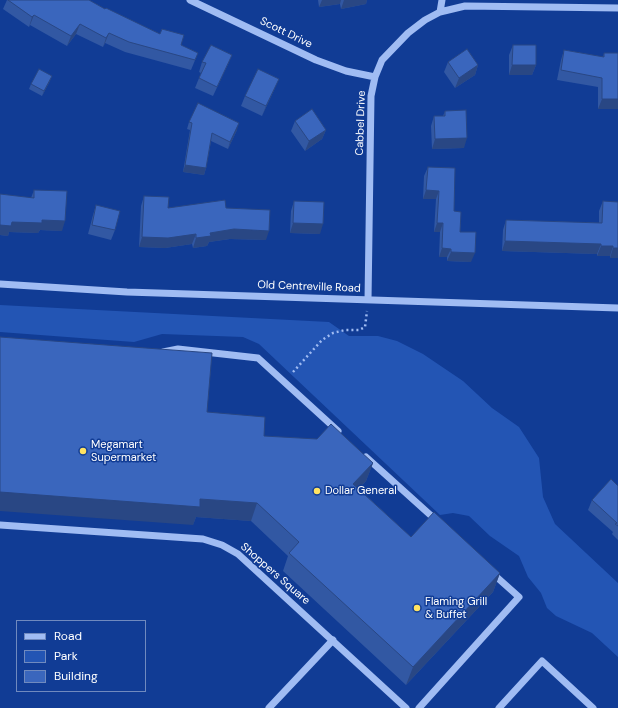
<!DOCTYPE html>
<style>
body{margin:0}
#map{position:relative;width:618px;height:708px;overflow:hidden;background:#113c95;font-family:"DM Sans",sans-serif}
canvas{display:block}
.legend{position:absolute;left:16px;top:620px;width:130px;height:72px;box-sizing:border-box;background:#113c95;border:1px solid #708abf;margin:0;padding:5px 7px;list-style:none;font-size:12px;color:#fff}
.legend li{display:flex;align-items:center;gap:8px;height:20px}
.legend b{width:20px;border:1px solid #708abf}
</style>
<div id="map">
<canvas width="618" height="708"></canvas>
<ul class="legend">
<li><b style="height:5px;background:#a0bcf3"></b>Road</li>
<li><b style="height:11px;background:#2355b4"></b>Park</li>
<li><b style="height:11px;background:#3a66bd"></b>Building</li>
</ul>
</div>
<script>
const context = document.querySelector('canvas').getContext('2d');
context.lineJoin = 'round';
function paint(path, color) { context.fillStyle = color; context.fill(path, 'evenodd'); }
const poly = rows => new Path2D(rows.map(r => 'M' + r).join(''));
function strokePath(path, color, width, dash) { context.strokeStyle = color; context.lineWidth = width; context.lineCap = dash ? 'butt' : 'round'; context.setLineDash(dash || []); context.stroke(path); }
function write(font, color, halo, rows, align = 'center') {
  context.font = font + ' "DM Sans",sans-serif'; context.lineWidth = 3; context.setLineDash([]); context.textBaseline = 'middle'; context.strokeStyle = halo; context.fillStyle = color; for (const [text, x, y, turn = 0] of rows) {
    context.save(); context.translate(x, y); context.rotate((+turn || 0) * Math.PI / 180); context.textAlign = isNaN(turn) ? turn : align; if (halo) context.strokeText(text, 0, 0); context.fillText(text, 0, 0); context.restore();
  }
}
const green = poly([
 [0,305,329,322,349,336,378,336,397,341,423,354,463,381,492,408,519,427,539,458,543,497,555,524,618,583,618,657,592,633,556,616,547,608,541,593,528,577,519,556,490,536,469,516,453,513,440,515,259,344,243,337,162,334,134,342,0,332]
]);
const path = poly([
 [293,372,322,340,333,333,345,330,359,330,365,327,367,311]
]);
const minor = poly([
 [190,0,316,60,346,71,375,77],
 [440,12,442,0],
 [0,284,127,292,618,308],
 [368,300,371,96,375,77,382,60,408,33,425,20,440,12,465,6,618,8],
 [163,352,178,349,258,358,338,431],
 [366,457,437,521],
 [0,525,203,539,222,545,238,554,406,708],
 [269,708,333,640],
 [419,708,519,597,491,572],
 [499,708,542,661,593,708]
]);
const wall = poly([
 [7,0,89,0,105,9,160,34,162,29,181,45,198,53,191,70,125,52,105,43,103,47,76,34,67,46,30,25,29,27,3,9],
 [318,0,367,0,366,4,341,9,340,4,319,7],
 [513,45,536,65,532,75,509,75,509,55],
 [564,50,603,57,604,53,618,109,598,109,598,87,557,80,561,60],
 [232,55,228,64,213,96,195,88,201,73,199,72,202,62],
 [448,62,478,65,475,75,455,88,444,72],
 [50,81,42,96,29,89,31,84],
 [275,88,262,116,241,106,245,96],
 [445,111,464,148,432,149,431,126,434,116,443,116],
 [295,121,326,130,322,139,305,151,291,131],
 [189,122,237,130,228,149,211,141,206,168,204,175,183,172,190,130,187,129],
 [428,167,454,211,460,232,471,262,447,261,447,257,439,257,440,232,434,232,436,199,423,199,424,176],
 [34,190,62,231,40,230,38,233,9,232,8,236,0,235,0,194,31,198],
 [144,196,168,208,226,208,266,240,230,239,209,242,207,246,193,248,192,244,165,248,139,247,141,206],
 [294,201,320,234,290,233,291,211],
 [603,201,618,258,610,258,610,256,597,256,597,254,502,251,503,230,506,220,599,223,599,211],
 [96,205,115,230,111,240,88,234,93,215],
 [207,412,264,436,373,463,366,481,359,489,411,537,500,573,493,592,406,685,283,571,288,556,251,521,196,517,193,525],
 [618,486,618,540,612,534,613,532,588,510,592,500]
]);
const shadedWall = poly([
 [322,0,341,0,340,4,319,7],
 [344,0,367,0,366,4,341,9],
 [34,15,30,25,29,27,32,17],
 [80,24,76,34,67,46,71,36],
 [109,33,105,43,103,47,106,38],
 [478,65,475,75,455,88,459,78],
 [512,65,536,65,532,75,509,75],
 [52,76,50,81,42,96,44,91],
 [279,79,275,88,262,116,266,106],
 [602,99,618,99,618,109,598,109],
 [239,123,237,130,228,149,230,142],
 [326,130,322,139,305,151,309,141],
 [467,138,464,148,432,149,435,139],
 [185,165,206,168,204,175,183,172],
 [426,190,439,191,436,199,423,199],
 [42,220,65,221,62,231,40,230,38,233,9,232,8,236,0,235,0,225,12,222],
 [293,223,323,224,320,234,290,233],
 [437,223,443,223,440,232,434,232],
 [234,229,269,231,266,240,230,239,209,242,207,246,193,248,196,238,210,233],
 [196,234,192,244,165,248,139,247,142,237],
 [505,241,601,244,597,254,502,251],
 [601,246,613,246,610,256,597,256],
 [442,248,451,249,447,257,439,257],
 [613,248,618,248,618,258,610,258],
 [451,252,475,253,471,262,447,261],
 [373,463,366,481,346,502,353,484],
 [0,492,200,499,257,503,251,521,196,517,193,525,0,511],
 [500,573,493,592,406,685,413,667]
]);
const building = poly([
 [8,0,89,0,105,9,106,8,160,34,162,29,184,35,181,45,198,53,195,60,129,42,109,33,106,38,80,24,71,36,34,15,32,17,8,0],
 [211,45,232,55,217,87,199,78,206,63,202,62,211,45],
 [513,45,536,45,536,65,512,65,513,45],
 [467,49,478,65,459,78,448,62,467,49],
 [564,50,604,57,604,53,618,53,618,99,602,99,602,78,561,70,564,50],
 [39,69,52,76,44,91,31,84,39,69],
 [258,69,279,79,266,106,245,96,258,69],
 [198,103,239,123,230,142,212,133,206,168,185,165,192,123,189,122,198,103],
 [312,109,326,130,309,141,295,121,312,109],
 [466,110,467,138,435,139,434,116,445,116,445,111,466,110],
 [428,167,455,168,454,211,461,212,460,232,476,232,475,253,451,252,451,249,442,248,443,223,437,223,439,191,426,190,428,167],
 [34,190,67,191,65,221,42,220,42,223,12,222,11,226,0,225,0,194,34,198,34,190],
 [144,196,169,197,168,208,225,200,226,208,270,210,269,231,234,229,210,233,211,236,196,238,196,234,168,238,142,237,144,196],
 [294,201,324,202,323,224,293,223,294,201],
 [603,201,618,202,618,248,613,248,613,246,601,246,601,244,505,241,506,220,602,223,603,201],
 [96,205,120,211,115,230,92,225,96,205],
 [0,337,212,353,207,412,265,417,264,436,317,439,331,424,373,463,353,484,411,537,434,512,500,573,413,667,289,553,299,542,257,503,200,499,200,507,0,492,0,337],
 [611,479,618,486,618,526,615,524,617,523,592,500,611,479]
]);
const markers = [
 [83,451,4,"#ffe362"],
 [317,491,4,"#ffe362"],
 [417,608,4,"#ffe362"]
];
const streetNames = [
 ["Scott Drive",286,33,26],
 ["Cabbel Drive",361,123,-88],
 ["Old Centreville Road",309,287,2],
 ["Shoppers Square",275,574,41]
];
const poiNames = [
 ["Megamart",91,445],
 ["Supermarket",91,458],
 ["Dollar General",325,491],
 ["Flaming Grill",425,602],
 ["& Buffet",425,615]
];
paint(green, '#2355b4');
strokePath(path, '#a0bcf3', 2.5, [2, 3]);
strokePath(minor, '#a0bcf3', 7);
paint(wall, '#3258a3');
paint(shadedWall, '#294784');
paint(building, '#3a66bd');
strokePath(building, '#294784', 1);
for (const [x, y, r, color] of markers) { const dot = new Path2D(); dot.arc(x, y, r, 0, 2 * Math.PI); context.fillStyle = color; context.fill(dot); strokePath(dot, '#113c95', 1.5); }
write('11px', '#fff', '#113c95', streetNames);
write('11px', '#fff', '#113c95', poiNames, 'left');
</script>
